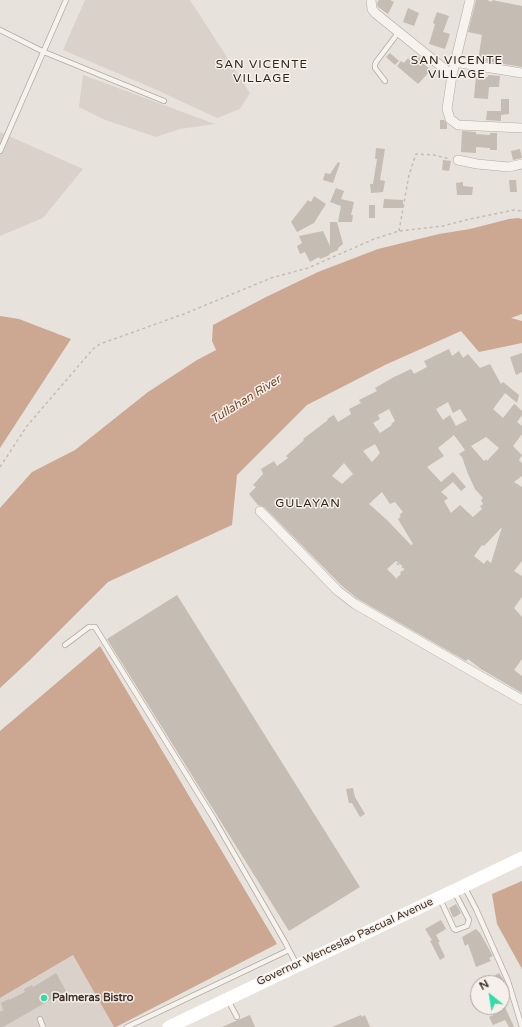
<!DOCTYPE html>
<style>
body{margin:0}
#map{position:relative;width:522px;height:1027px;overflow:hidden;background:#e8e2dc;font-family:"Varela Round",sans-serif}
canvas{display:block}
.north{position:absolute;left:470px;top:975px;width:40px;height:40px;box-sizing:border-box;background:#f6f0ec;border:1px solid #ada49c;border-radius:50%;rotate:330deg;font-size:11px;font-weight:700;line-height:16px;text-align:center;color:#403224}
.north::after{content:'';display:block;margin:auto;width:14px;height:18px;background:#33dba9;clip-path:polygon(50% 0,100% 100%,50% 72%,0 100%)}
</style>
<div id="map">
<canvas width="522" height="1027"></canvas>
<div class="north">N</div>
</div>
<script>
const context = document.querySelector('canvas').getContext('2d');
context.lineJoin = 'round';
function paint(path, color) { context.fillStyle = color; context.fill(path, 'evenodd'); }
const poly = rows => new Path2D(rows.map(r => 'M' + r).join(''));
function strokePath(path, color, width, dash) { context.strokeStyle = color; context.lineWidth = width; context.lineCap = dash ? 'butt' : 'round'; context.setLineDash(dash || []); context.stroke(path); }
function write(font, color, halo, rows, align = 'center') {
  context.font = font + ' "Varela Round",sans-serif'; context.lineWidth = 3; context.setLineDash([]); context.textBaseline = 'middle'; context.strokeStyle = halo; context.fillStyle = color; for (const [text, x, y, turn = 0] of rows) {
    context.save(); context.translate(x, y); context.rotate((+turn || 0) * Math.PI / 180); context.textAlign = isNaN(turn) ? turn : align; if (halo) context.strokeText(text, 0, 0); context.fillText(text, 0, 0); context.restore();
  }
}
const built = poly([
 [85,0,190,0,250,93,240,109,217,118,157,90,63,50],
 [83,75,215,124,180,129,156,137,105,120,79,107],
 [0,132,83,169,43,218,0,236],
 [73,955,114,1027,0,1027,0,998]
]);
const water = poly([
 [518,218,522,219,522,314,511,318,522,321,522,343,479,352,461,331,385,365,307,405,237,475,232,525,108,582,29,661,0,688,0,508,32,472,75,450,148,392,197,360,216,350,212,341,213,325,266,297,318,272,378,249,439,234,470,229,509,219],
 [0,316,19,319,71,339,0,448],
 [100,646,277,944,116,1027,114,1027,73,955,0,998,0,731],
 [522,881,522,969,497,924,492,894]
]);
const building = poly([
 [379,0,390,0,394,2,388,14,378,7,377,3],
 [476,0,487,0,492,2,492,0,522,6,522,67,478,60,482,35,468,32],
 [408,8,419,13,414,26,403,22],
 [437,12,449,16,443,32,450,34,445,49,429,44,435,24,433,23],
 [390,53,399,61,395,65,386,57],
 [417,55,422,59,420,61,431,70,418,84,397,66,401,61,404,63,408,58,411,62],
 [488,75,500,76,499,87,489,87,488,99,474,98,476,76,488,77],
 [501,99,509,99,509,114,501,115,501,121,486,120,487,111,501,111],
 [440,120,444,120,447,124,447,129,440,129],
 [462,131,476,132,476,134,490,135,490,133,497,133,497,150,490,150,490,148,476,147,476,153,461,152],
 [376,148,385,149,380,180,385,181,383,192,371,193,370,184,373,184,377,159,375,159],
 [520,149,522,158,513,160,511,151],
 [443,160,451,161,449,171,442,170],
 [338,162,340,163,333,183,323,180,325,173,330,174],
 [509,180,516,180,517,192,510,192],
 [463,182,463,186,473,187,472,195,457,195,456,183],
 [336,188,344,191,341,199,354,202,351,215,353,215,352,222,338,222,341,206,330,202],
 [314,196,326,204,314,223,297,232,291,222,308,200,311,202],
 [384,199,403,200,403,208,383,208],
 [369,205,375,205,375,218,369,218],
 [330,222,337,222,343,244,338,248,338,250,329,254,330,255,320,259,319,257,310,262,305,252,300,254,297,246,302,243,299,236,323,231,330,246],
 [449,349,452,356,459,351,463,358,468,354,480,368,490,364,501,384,503,382,519,395,517,403,505,393,493,409,503,418,514,404,516,405,522,411,522,415,517,422,522,426,522,434,513,446,522,455,519,460,522,463,522,476,514,482,522,487,522,561,514,571,522,576,522,597,514,608,522,617,522,659,514,670,522,676,522,693,481,669,468,659,466,661,358,599,342,586,264,507,258,505,249,494,256,487,253,485,263,474,261,469,274,461,277,466,288,458,286,456,304,440,303,439,328,420,327,419,334,415,338,422,351,414,349,409,361,403,359,400,377,391,375,388,394,377,411,369,414,374,427,367,424,361],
 [448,402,453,413,460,409,467,420,456,426,450,415,443,420,436,409],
 [389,409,395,421,391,424,392,425,380,433,373,423,380,419,378,415],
 [454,435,465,450,459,454,462,457,468,474,475,489,483,498,481,500,483,504,480,506,482,509,473,517,460,505,451,513,444,501,448,498,441,492,453,482,461,491,466,487,453,472,441,482,427,467,444,456,438,448],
 [486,437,499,448,487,461,486,459,484,461,471,446],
 [375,444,380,453,372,462,363,451],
 [344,463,353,474,342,484,332,476],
 [382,492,390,504,395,502,403,512,399,515,401,516,398,519,413,544,411,545,386,519,369,504],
 [502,527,491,563,487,560,484,564,474,556,482,545,484,546],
 [396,561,405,568,397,579,387,569],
 [522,353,522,372,516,375,510,357],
 [177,595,360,887,289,931,107,639],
 [353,788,355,797,365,814,360,817,352,803,349,803,346,789],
 [456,904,461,913,455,917,453,917,449,908],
 [441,920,446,929,436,935,440,942,438,942,445,957,440,960,430,941,432,940,425,929],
 [476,929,480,933,493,956,489,958,491,961,476,967,468,944,465,946,462,937],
 [56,973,66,991,3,1027,0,1027,0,1012,3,1010,1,1003,9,999,9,1000,25,992,24,989,32,985,33,987],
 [499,973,503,979,505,983,495,983,492,977],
 [494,1007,505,1007,514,1027,509,1027,505,1020,493,1025,489,1017,498,1013],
 [250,1015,255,1027,222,1027,238,1020],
 [361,1015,362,1017,365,1015,370,1027,332,1027]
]);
const path = poly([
 [399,231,409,175,416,154,434,155,450,159],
 [0,467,27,426,93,349,100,344,184,314,271,278,308,268,374,239,399,231,443,226,470,219,514,210,522,211],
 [324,566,337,553,355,539,359,539,404,568,379,608]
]);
const lane = poly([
 [0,30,44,52,164,101],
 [385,81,375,68,375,65,376,62,398,33],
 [0,151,66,0],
 [65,645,89,627,95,627,214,819,285,942,289,950,127,1027],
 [464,886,476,909,508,981,522,1027],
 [440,899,454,929,456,930,467,926,469,920,454,891],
 [289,950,297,965],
 [228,1000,237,1017],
 [40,1019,43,1027]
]);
const street = poly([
 [371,0,372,9,375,13,452,75],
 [470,0,452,75,447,109,450,119,458,125,522,128],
 [454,62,522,73],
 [458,160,477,164,509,167,522,164],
 [260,511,338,591,355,604,522,700]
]);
const secondary = poly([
 [169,1027,522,858]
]);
const markers = [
 [44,998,4,"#33dba9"]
];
const streetNames = [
 ["Governor Wenceslao Pascual Avenue",345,942,-25]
];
const poiNames = [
 ["Palmeras Bistro",52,998]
];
const neighbourhoodNames = [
 ["SAN VICENTE",457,61],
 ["VILLAGE",457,75],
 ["SAN VICENTE",262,65],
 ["VILLAGE",262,79],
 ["GULAYAN",308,504]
];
const waterNames = [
 ["Tullahan River",246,400,-32]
];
paint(built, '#dad1ca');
paint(water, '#cca893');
paint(building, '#c5bcb3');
strokePath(lane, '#b2aaa1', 6);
strokePath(street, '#b2aaa1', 10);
strokePath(path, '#c3bdb6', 1.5, [3, 3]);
strokePath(lane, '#f6f3ef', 4.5);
strokePath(street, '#f6f3ef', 9);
strokePath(secondary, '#fff', 13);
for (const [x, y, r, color] of markers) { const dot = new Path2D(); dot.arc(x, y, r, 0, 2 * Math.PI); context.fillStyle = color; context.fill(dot); strokePath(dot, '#f6f0ec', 1.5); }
write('11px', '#403224', '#f6f0ec', streetNames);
write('bold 11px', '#403224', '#f6f0ec', poiNames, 'left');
context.letterSpacing = '1px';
write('12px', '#302417', '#f6f0ec', neighbourhoodNames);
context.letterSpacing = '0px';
write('italic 12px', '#784a2b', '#f6f0ec', waterNames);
</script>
